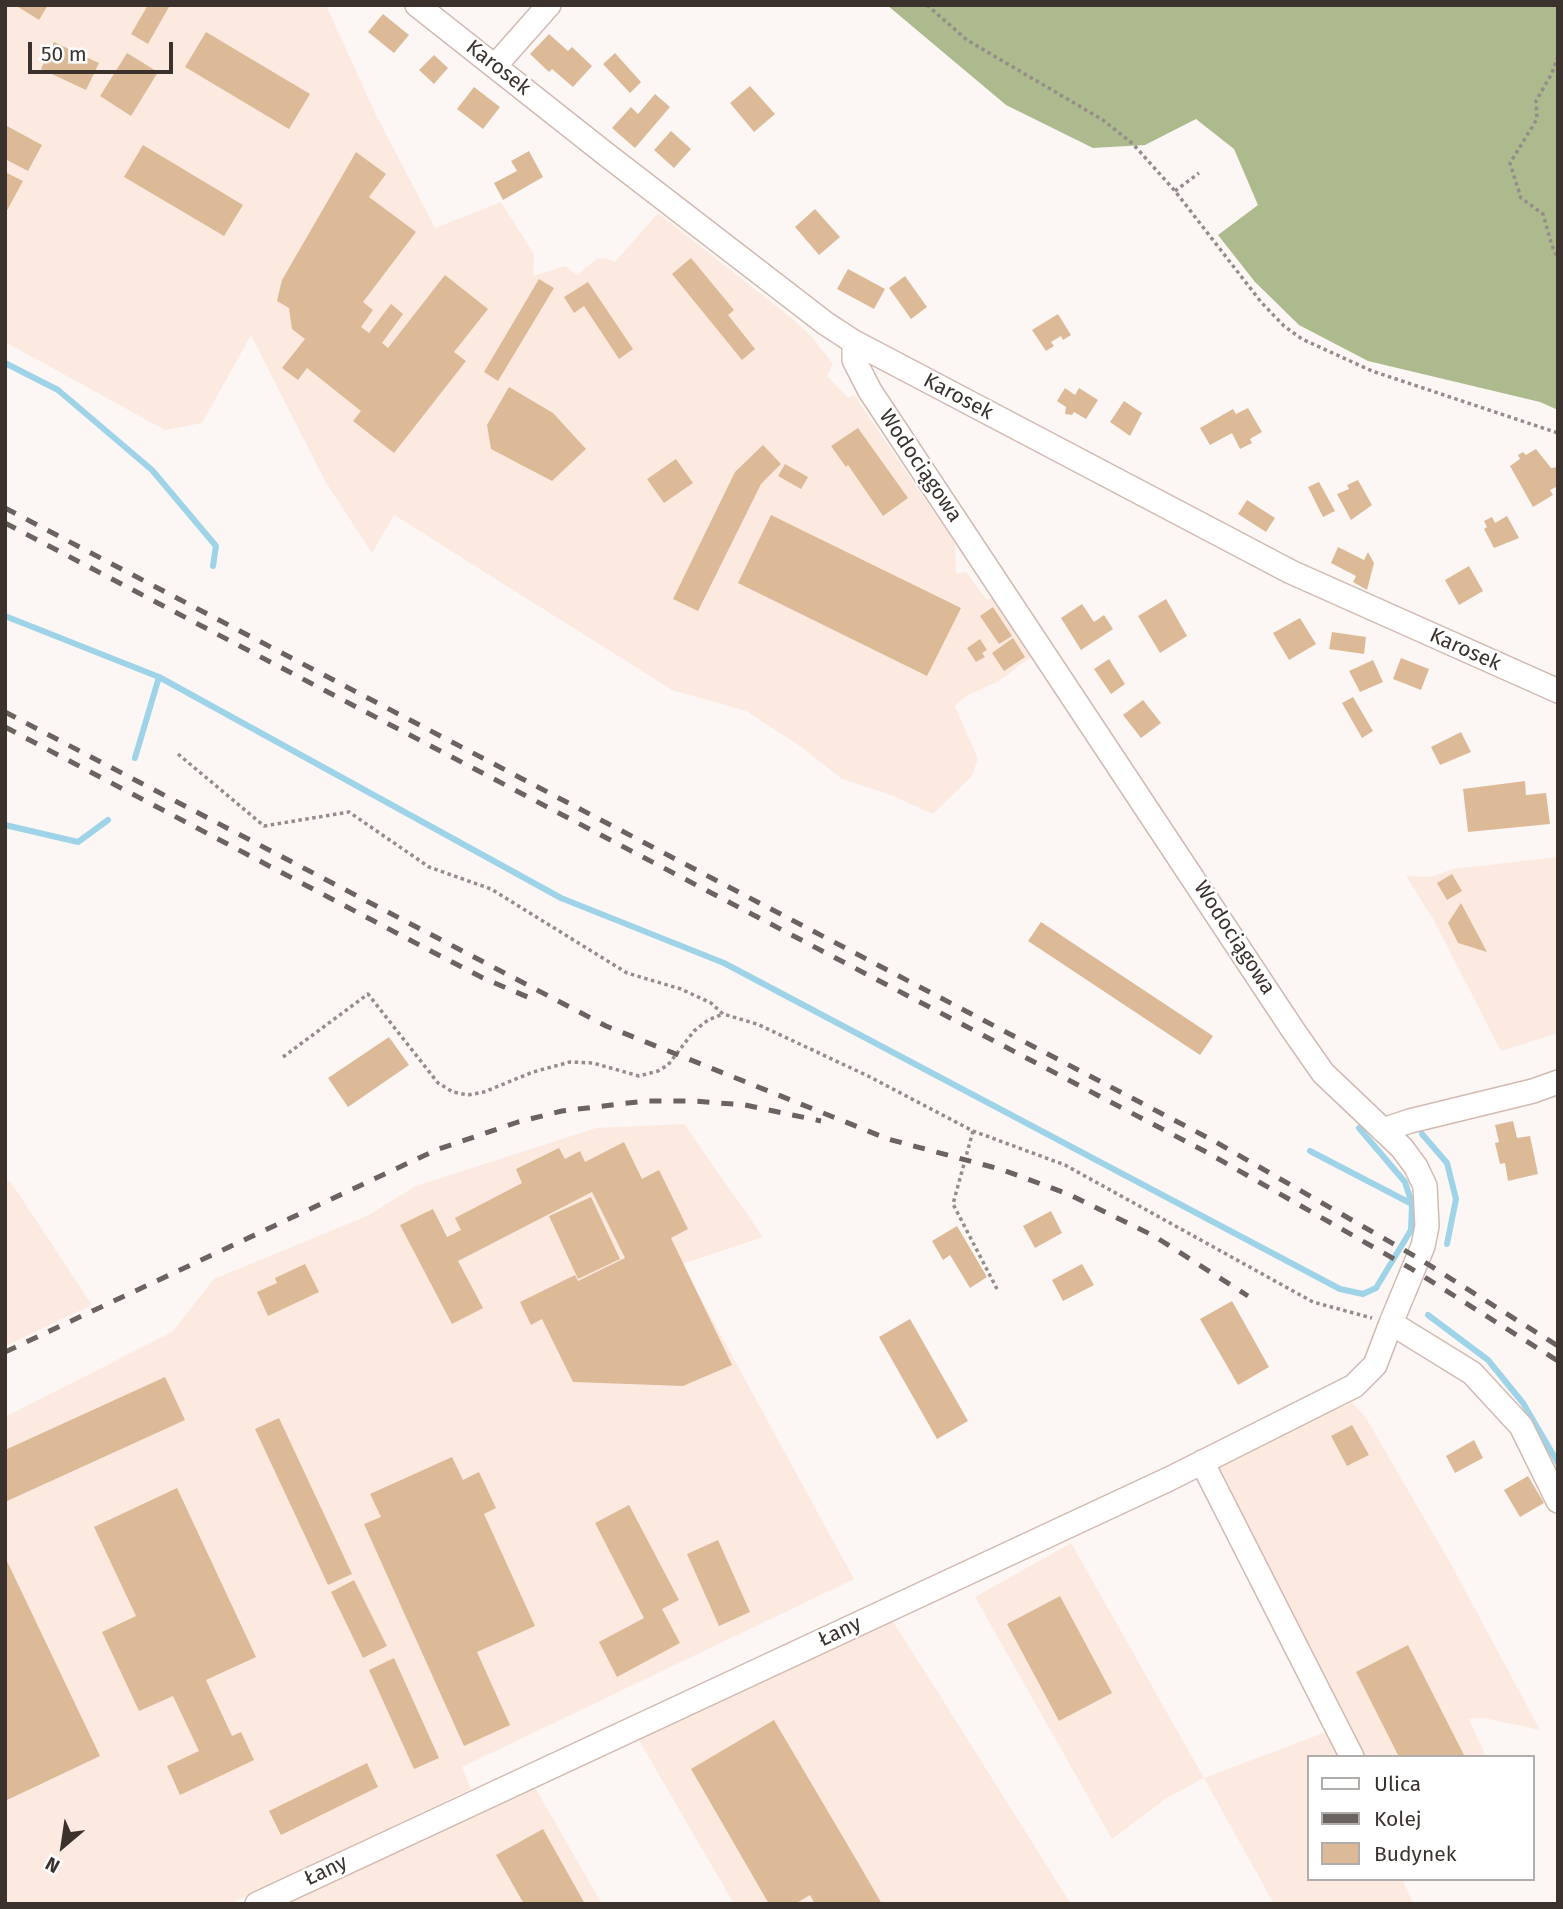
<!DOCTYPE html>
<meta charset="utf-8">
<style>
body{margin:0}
#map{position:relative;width:1563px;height:1909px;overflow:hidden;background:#fcf7f5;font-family:"Fira Sans",sans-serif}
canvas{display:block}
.frame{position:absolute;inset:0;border:7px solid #3b322e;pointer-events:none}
.legend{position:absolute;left:1307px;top:1755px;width:228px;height:126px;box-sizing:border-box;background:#fff;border:2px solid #b1adab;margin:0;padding:9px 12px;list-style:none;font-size:21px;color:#3b322e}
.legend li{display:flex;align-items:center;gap:14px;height:35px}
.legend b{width:35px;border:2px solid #b1adab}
.north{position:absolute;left:28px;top:1811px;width:70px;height:70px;-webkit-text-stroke:5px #fff;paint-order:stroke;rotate:209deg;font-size:19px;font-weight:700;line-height:28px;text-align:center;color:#3b322e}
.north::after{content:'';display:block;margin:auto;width:24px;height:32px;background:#3b322e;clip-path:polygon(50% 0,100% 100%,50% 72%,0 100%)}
.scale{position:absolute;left:28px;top:42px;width:145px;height:32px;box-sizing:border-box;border:4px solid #3b322e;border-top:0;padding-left:9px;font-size:21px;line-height:24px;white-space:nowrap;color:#3b322e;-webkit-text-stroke:5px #fff;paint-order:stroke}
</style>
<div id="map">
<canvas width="1563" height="1909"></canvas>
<div class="frame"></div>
<ul class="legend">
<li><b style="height:9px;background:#fff"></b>Ulica</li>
<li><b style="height:9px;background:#6b635f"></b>Kolej</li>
<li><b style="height:19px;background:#ddba97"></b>Budynek</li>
</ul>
<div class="north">N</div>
<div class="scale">50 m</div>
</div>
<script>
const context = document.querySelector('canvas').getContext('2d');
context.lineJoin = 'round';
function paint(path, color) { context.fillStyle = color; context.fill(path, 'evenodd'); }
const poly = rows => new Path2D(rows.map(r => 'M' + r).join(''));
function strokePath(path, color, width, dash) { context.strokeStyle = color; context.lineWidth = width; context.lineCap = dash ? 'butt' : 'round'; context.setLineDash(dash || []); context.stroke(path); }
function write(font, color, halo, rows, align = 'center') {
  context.font = font + ' "Fira Sans",sans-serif'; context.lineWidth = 5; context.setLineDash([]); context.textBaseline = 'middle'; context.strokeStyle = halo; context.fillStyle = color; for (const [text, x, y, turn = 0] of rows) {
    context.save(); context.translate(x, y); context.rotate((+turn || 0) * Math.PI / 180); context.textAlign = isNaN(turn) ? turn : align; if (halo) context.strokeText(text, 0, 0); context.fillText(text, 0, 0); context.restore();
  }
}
const industrial = poly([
 [5,5,326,5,376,115,435,228,501,202,534,254,533,276,566,266,577,275,597,259,605,258,615,262,658,213,794,320,812,337,833,364,827,376,848,398,854,395,955,543,956,573,966,572,987,600,992,597,1032,656,999,681,966,696,955,706,978,759,972,776,933,814,891,795,842,779,800,746,746,711,672,690,394,515,372,553,325,481,251,335,202,423,165,430,5,342],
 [1558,857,1558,1033,1501,1051,1432,917,1406,876,1431,877,1453,869],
 [684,1124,763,1237,682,1264,854,1579,462,1767,471,1789,229,1904,5,1904,5,1417,172,1332,214,1279,367,1216,416,1186,596,1128],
 [10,1181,92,1305,5,1346,5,1183],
 [1352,1402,1366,1418,1452,1566,1540,1730,1484,1718,1469,1719,1486,1757,1309,1757,1309,1879,1408,1879,1403,1882,1414,1904,1274,1904,1204,1778,1165,1799,1112,1839,975,1597,1071,1543,1204,1778,1326,1732,1196,1476],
 [891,1618,1071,1904,734,1904,637,1737],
 [534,1786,602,1904,278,1904]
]);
const forest = poly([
 [887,5,1558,5,1558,410,1540,402,1368,361,1299,325,1255,282,1218,235,1258,205,1234,149,1196,119,1145,145,1093,148,1006,105]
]);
const stream = poly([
 [5,363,58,390,152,470,216,546,213,566],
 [5,616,159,677,561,898,724,963,1340,1289,1363,1294,1376,1288,1411,1230,1412,1204,1405,1182,1359,1128],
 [135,758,159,677],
 [5,825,78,842,108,820],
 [1422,1134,1447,1163,1456,1199,1447,1244],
 [1310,1151,1412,1204],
 [1428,1315,1488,1360,1523,1403,1558,1463]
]);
const building = poly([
 [15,5,48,5,39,20],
 [148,5,170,5,148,44,131,34],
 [383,14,409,35,394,53,368,32],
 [206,32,310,94,289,129,185,67],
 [549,34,568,51,572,47,592,66,573,87,552,69,549,72,530,54],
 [54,42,99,63,86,90,41,69],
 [127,53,158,72,131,116,100,96],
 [615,53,641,82,630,93,603,64],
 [434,55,448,68,434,84,419,70],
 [750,86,775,114,754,132,730,103],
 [474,87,500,107,483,129,457,109],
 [655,94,670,107,635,148,612,128,631,107,638,114],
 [5,125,42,145,28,171,5,159],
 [671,131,691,149,674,168,654,150],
 [143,145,243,205,224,236,124,177],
 [529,151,543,177,503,200,494,183,517,171,511,161],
 [356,152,386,174,369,197,416,232,363,302,373,310,361,327,369,333,391,304,403,314,382,343,388,348,445,275,488,309,454,352,466,361,394,453,353,421,361,411,307,368,298,380,282,368,305,339,292,329,289,308,277,301,282,280],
 [5,172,23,181,5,214],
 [815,209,840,237,819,255,795,227],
 [691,258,734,310,728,315,755,349,742,360,672,274],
 [848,269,885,289,874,309,837,289],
 [905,276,927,307,911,319,889,288],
 [539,279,554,288,498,381,484,372],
 [588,282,633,349,619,359,584,306,574,313,564,297],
 [1058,314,1071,335,1063,340,1061,336,1051,342,1054,346,1046,351,1032,330],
 [509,387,553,413,586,449,552,481,491,449,487,425],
 [1065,388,1075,395,1079,388,1098,400,1086,419,1074,412,1072,415,1065,414,1066,407,1057,401],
 [1124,401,1142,413,1130,436,1110,422],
 [1248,408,1262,432,1250,439,1252,443,1240,449,1232,433,1210,445,1200,428,1233,409,1236,414],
 [858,428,908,498,883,516,848,465,846,467,831,446],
 [763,445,781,464,761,484,698,611,673,599,735,472],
 [1536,449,1551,468,1558,467,1558,486,1550,490,1553,495,1533,507,1510,466,1520,459,1518,455,1523,452,1526,455],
 [676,459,693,483,664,503,647,479],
 [785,464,808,477,801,489,778,476],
 [1358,480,1372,505,1351,520,1337,494,1349,489,1347,485],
 [1319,482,1335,511,1323,517,1308,487],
 [1247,500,1275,518,1266,532,1238,514],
 [771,515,961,608,927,676,738,583],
 [1507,516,1519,538,1494,548,1484,529,1487,527,1484,521,1492,517,1495,523],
 [1338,547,1364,560,1368,552,1374,563,1367,590,1353,582,1356,576,1331,563],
 [1469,566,1483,591,1459,605,1445,580],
 [1166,599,1187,636,1160,653,1138,616],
 [1082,604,1094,622,1104,615,1113,629,1081,650,1061,618],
 [993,607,1012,636,999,644,980,616],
 [1300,618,1316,644,1289,660,1273,633],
 [1332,632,1366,637,1364,654,1329,649],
 [1013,638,1025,657,1004,671,992,653],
 [980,639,987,650,982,653,985,657,976,662,967,648],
 [1401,658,1429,669,1421,690,1393,679],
 [1109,659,1125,684,1111,694,1094,669],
 [1373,660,1383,682,1360,692,1349,671],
 [1353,697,1373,731,1362,738,1342,703],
 [1143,700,1161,723,1141,738,1123,715],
 [1461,732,1471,752,1440,765,1431,747],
 [1525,781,1526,795,1546,793,1550,824,1468,832,1463,789],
 [1452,874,1462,891,1447,900,1437,883],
 [1461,903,1487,952,1458,943,1448,923],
 [1041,922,1213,1036,1200,1055,1028,941],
 [389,1037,409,1065,348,1107,328,1078],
 [1513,1121,1517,1138,1530,1136,1538,1174,1508,1181,1505,1163,1500,1164,1495,1143,1499,1142,1495,1125],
 [624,1142,642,1179,659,1170,688,1229,671,1238,732,1365,683,1386,573,1382,542,1319,531,1325,520,1302,575,1275,578,1281,625,1258,592,1192,458,1261,483,1308,452,1324,400,1225,433,1209,447,1237,461,1230,455,1218,522,1183,516,1169,559,1148,565,1159,580,1151,585,1162],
 [591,1197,620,1259,578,1279,549,1216],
 [1051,1211,1062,1233,1035,1248,1023,1226],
 [957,1226,987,1277,970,1288,950,1255,943,1260,932,1241],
 [305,1264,319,1292,268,1316,257,1292,277,1283,275,1278],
 [1082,1264,1094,1285,1063,1301,1052,1280],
 [1232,1301,1269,1367,1238,1385,1200,1319],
 [910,1319,968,1421,937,1439,879,1337],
 [165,1377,185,1420,5,1502,5,1450],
 [279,1418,352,1574,328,1585,255,1429],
 [1352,1425,1369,1455,1347,1466,1331,1436],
 [1474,1440,1483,1458,1455,1473,1446,1456],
 [452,1457,463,1480,479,1472,496,1508,484,1514,535,1626,477,1652,510,1725,464,1746,364,1524,381,1517,370,1494],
 [1528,1476,1544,1503,1520,1517,1504,1490],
 [177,1488,256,1657,206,1680,232,1736,241,1732,254,1760,180,1795,167,1766,199,1751,173,1696,139,1711,102,1632,136,1616,94,1527],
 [629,1505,679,1600,662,1609,680,1643,617,1677,599,1642,644,1618,595,1523],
 [718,1540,750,1612,719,1626,687,1554],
 [5,1557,100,1756,5,1801],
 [354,1580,387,1646,363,1658,331,1592],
 [1060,1596,1112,1693,1059,1721,1007,1624],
 [1408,1645,1465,1757,1399,1757,1356,1672],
 [394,1658,439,1758,414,1769,369,1670],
 [774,1720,860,1866,882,1904,815,1904,810,1895,795,1904,769,1904,691,1769],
 [367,1763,378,1787,281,1835,269,1811],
 [543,1829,585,1904,524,1904,496,1855]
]);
const path = poly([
 [927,5,967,40,1103,120,1133,144,1175,191,1261,302,1284,326,1302,339,1372,371,1558,433],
 [1558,56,1552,73,1536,101,1537,119,1510,163,1521,198,1543,214,1552,246,1558,258],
 [1175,191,1199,173],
 [178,754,264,826,349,812,429,867,491,889,627,973,681,989,711,1003,723,1014,757,1024,868,1076,973,1131,1065,1165,1313,1302,1372,1318],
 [283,1057,368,994,438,1083,453,1092,468,1095,484,1092,533,1072,570,1062,593,1063,639,1076,658,1071,668,1065,694,1031,708,1020,723,1014],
 [973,1131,953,1204,997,1289]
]);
const minor = poly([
 [417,5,607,155,825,323,854,342,1291,572,1558,691],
 [495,66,549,5],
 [854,342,854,360,870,391,1293,1030,1323,1073,1402,1148,1416,1167,1425,1186,1427,1226,1423,1246,1391,1323,1472,1373,1521,1426,1558,1501],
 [1383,1130,1410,1121,1533,1091,1558,1082],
 [1202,1462,1352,1757],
 [257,1904,1169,1479,1354,1386,1375,1365,1391,1323]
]);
const rail = poly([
 [5,508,1214,1141,1418,1258,1558,1346],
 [5,523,1208,1153,1410,1268,1558,1361],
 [5,712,606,1026,888,1139,1003,1170,1068,1194,1154,1236,1248,1296],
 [5,727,427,949,483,978,537,1001],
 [5,1352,436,1150,518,1122,562,1111,645,1101,694,1101,745,1105,821,1121]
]);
const streetNames = [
 ["Karosek",498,68,38],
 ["Karosek",958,397,28],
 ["Wodociągowa",920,466,56],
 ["Karosek",1465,650,24],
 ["Wodociągowa",1234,938,57],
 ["Łany",840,1632,-25],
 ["Łany",326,1871,-25]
];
paint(industrial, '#fceae0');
paint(forest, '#adba8e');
strokePath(stream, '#9fd3e8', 6);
paint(building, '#ddba97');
strokePath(minor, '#d3bab1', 26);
strokePath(path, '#948d8a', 3.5, [3.5, 3.5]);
strokePath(minor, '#fff', 23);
strokePath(rail, '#6b635f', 5, [12, 12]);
write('21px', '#3b322e', '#fff', streetNames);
</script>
